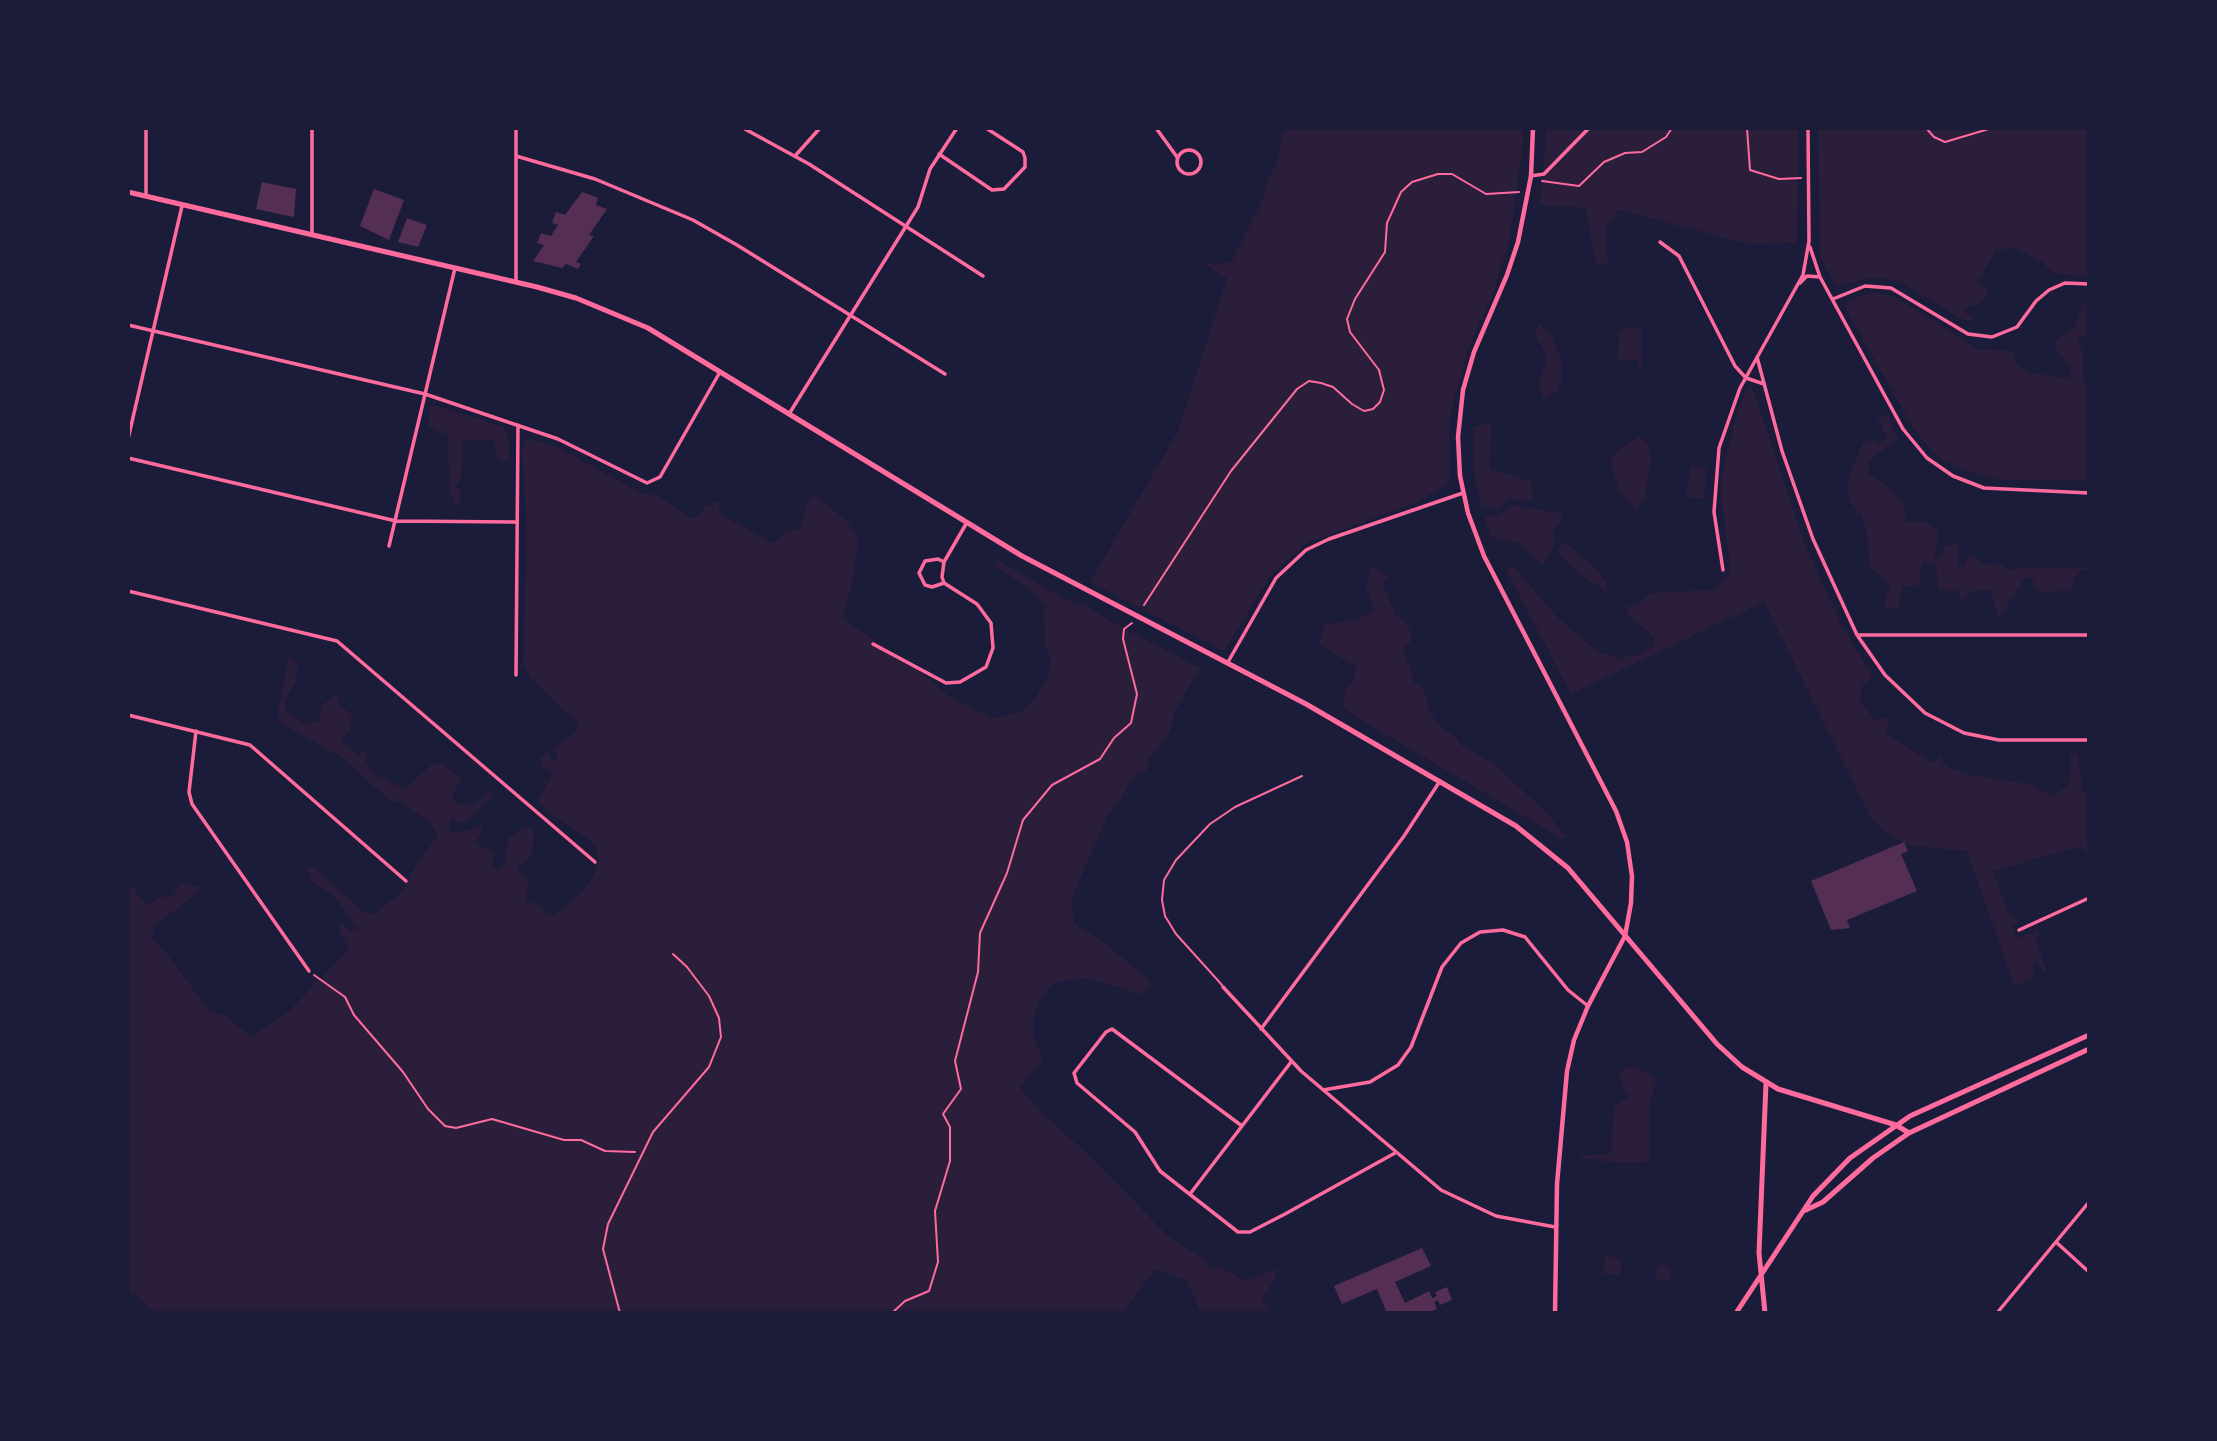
<!DOCTYPE html>
<style>
body{margin:0}
#map{position:relative;width:2217px;height:1441px;overflow:hidden;background:#1b1b3a;font-family:Roboto,sans-serif}
canvas{display:block}
.frame{position:absolute;inset:0;border:130px solid #1b1b3a;pointer-events:none}
</style>
<div id="map">
<canvas width="2217" height="1441"></canvas>
<div class="frame"></div>
</div>
<script>
const context = document.querySelector('canvas').getContext('2d');
context.lineJoin = 'round';
function paint(path, color) { context.fillStyle = color; context.fill(path, 'evenodd'); }
const poly = rows => new Path2D(rows.map(r => 'M' + r).join(''));
function strokePath(path, color, width, dash) { context.strokeStyle = color; context.lineWidth = width; context.lineCap = dash ? 'butt' : 'round'; context.setLineDash(dash || []); context.stroke(path); }
const green = poly([
 [1284,128,1522,128,1523,141,1509,243,1491,299,1469,346,1449,419,1449,483,1419,501,1307,543,1270,576,1224,651,1090,582,1178,431,1227,279,1200,261,1215,265,1232,261,1263,199,1267,179,1276,166],
 [1547,128,1798,128,1797,243,1749,244,1618,210,1605,229,1608,261,1606,265,1596,265,1586,208,1540,205],
 [1818,128,2089,128,2089,277,2053,273,2042,262,2015,248,1996,250,1978,282,1987,288,1987,295,1977,306,1969,305,1964,312,1975,317,1970,321,1961,319,1900,281,1872,277,1837,287,1820,257],
 [1880,293,1894,297,1912,307,1977,349,2012,351,2017,365,2029,372,2067,379,2071,377,2069,367,2053,344,2059,337,2072,331,2083,305,2089,300,2089,336,2079,338,2078,343,2083,352,2083,380,2089,387,2089,481,2000,480,1968,472,1943,461,1923,441,1910,422,1846,309,1847,301,1867,294],
 [1539,323,1553,337,1562,363,1561,382,1557,391,1544,400,1538,386,1547,357,1535,334],
 [1625,327,1641,328,1642,370,1638,370,1638,360,1618,361,1619,333],
 [1752,387,1804,543,1842,626,1873,678,1862,686,1860,700,1875,721,1890,716,1886,734,1933,763,1941,754,1942,762,1949,768,1970,775,2033,785,2051,796,2069,786,2071,754,2078,754,2082,790,2089,793,2089,858,2081,846,1993,871,2008,912,2019,921,2011,926,2016,938,2039,931,2036,943,2047,971,2045,974,2038,963,2033,966,2034,978,2014,986,1967,851,1912,846,1889,835,1872,820,1764,602,1571,694,1506,570,1509,566,1515,568,1556,616,1595,650,1623,660,1629,654,1637,656,1647,651,1654,644,1654,637,1627,614,1627,607,1639,604,1650,593,1713,590,1731,572,1722,505,1722,475,1736,415,1745,391],
 [437,406,504,427,509,442,509,460,502,462,498,460,494,439,463,441,461,479,456,487,461,491,460,504,456,507,449,488,448,435,428,426,430,407],
 [1877,415,1885,415,1889,418,1897,439,1869,461,1869,474,1883,482,1903,502,1906,522,1925,521,1939,531,1934,558,1939,558,1944,546,1959,543,1958,567,1964,567,1967,558,1971,556,1977,557,1980,564,2000,563,2006,569,2075,567,2089,568,2089,571,2082,570,2074,579,2072,588,2065,591,2039,592,2031,578,2025,578,1999,618,1990,590,1975,590,1961,600,1958,588,1947,592,1938,589,1936,566,1922,561,1919,585,1903,587,1898,608,1886,610,1884,602,1890,584,1870,568,1867,534,1862,516,1849,500,1847,480,1863,442,1871,440,1879,444,1887,438],
 [1491,423,1490,469,1531,481,1533,498,1529,502,1510,499,1496,510,1481,506,1473,467,1473,427],
 [1639,436,1649,444,1651,461,1644,500,1635,509,1620,491,1610,462,1614,454],
 [525,438,556,447,641,493,659,496,690,518,698,516,705,506,711,507,715,501,721,502,718,513,773,543,786,532,801,528,805,508,814,494,846,520,859,540,852,585,843,613,845,621,914,666,951,698,992,718,1020,712,1035,699,1049,673,1051,658,1045,645,1044,605,1035,594,997,567,995,559,1061,597,1082,606,1084,603,1108,620,1200,668,1174,713,1170,732,1149,759,1146,771,1134,775,1120,801,1110,811,1071,900,1074,921,1078,927,1093,934,1148,979,1150,989,1139,994,1088,978,1054,982,1037,1004,1033,1021,1033,1035,1043,1059,1020,1087,1041,1112,1091,1157,1168,1236,1203,1258,1211,1269,1221,1268,1245,1281,1277,1269,1274,1280,1262,1299,1273,1313,1201,1313,1186,1280,1155,1269,1123,1313,154,1313,137,1295,128,1293,128,880,146,906,160,897,173,896,180,884,199,886,200,889,186,902,155,925,152,939,169,956,208,1010,228,1017,251,1037,291,1009,346,952,348,947,339,929,340,921,351,931,357,928,335,897,312,882,307,867,314,867,363,912,374,914,403,891,417,862,438,836,430,822,399,802,390,801,343,758,280,723,278,712,288,657,298,662,296,682,284,702,286,711,305,724,318,721,323,704,341,692,337,704,352,714,350,730,341,741,359,755,367,747,365,760,374,774,405,789,432,764,441,763,461,779,452,795,456,804,474,805,484,794,493,791,490,798,468,820,459,823,453,817,448,827,453,833,459,833,481,826,482,834,475,842,481,848,493,850,493,869,501,868,505,862,508,837,526,828,534,829,532,855,516,869,528,881,526,901,533,904,535,901,547,914,555,915,584,890,594,875,598,861,597,849,590,840,548,812,538,800,553,773,542,767,540,757,549,751,551,760,557,761,558,756,552,749,569,738,580,725,532,680,523,663,527,531,522,453],
 [1691,466,1706,468,1704,499,1686,497],
 [1513,505,1560,513,1563,517,1553,531,1555,544,1543,566,1521,544,1491,537,1484,515,1498,516],
 [1565,542,1594,567,1606,582,1608,591,1586,579,1561,557,1557,551],
 [1375,568,1390,577,1383,581,1383,586,1396,615,1407,624,1411,633,1412,640,1404,648,1406,659,1412,670,1414,684,1421,685,1427,698,1429,711,1441,728,1456,736,1461,745,1493,763,1545,811,1566,836,1564,840,1348,712,1344,706,1345,688,1353,682,1357,667,1318,644,1325,624,1353,620,1375,611,1366,587,1370,569],
 [1637,1068,1657,1079,1650,1102,1650,1162,1619,1163,1580,1158,1583,1155,1606,1155,1611,1152,1614,1106,1629,1097,1621,1083,1620,1073,1626,1068],
 [1605,1255,1621,1259,1621,1275,1604,1274],
 '1655 1273a8 8 0 1 1 16 0a8 8 0 1 1-16 0Z'
]);
const building = poly([
 [262,182,296,189,294,217,256,209],
 [374,189,404,200,389,240,360,226],
 [582,192,598,198,596,205,607,209,589,235,594,236,576,262,581,264,578,269,566,264,562,268,533,261,544,245,537,243,541,233,551,236,558,225,552,223,556,212,565,215],
 [407,218,427,225,418,247,398,242],
 [1904,842,1908,851,1901,854,1917,891,1847,920,1850,928,1831,930,1811,881],
 [1422,1248,1431,1266,1395,1282,1405,1303,1429,1291,1432,1298,1437,1296,1435,1292,1447,1287,1452,1300,1440,1305,1438,1300,1434,1302,1437,1309,1427,1313,1381,1313,1386,1311,1377,1289,1342,1304,1334,1286]
]);
const path = poly([
 [1747,128,1750,170,1779,179,1801,178],
 [1926,128,1934,137,1945,142,1992,128],
 [1542,181,1579,186,1604,162,1625,153,1642,152,1666,137,1672,128],
 [1144,605,1231,471,1297,389,1309,381,1321,383,1333,387,1352,404,1364,411,1373,409,1380,402,1384,390,1379,370,1350,332,1347,319,1355,299,1385,252,1387,223,1401,192,1412,182,1438,174,1452,174,1486,194,1519,192],
 [314,975,345,997,354,1015,403,1072,428,1109,445,1126,456,1128,492,1119,564,1140,581,1140,605,1151,635,1152],
 [892,1313,905,1301,929,1291,938,1262,935,1211,950,1161,950,1127,943,1114,961,1089,955,1061,978,972,980,933,1007,873,1023,820,1052,785,1100,759,1114,738,1131,723,1137,694,1123,639,1124,629,1132,623]
]);
const service = poly([
 [1222,985,1176,934,1165,916,1162,900,1164,880,1176,860,1210,824,1235,807,1302,776],
 [620,1313,603,1249,608,1224,653,1132,709,1067,721,1037,719,1018,709,996,687,967,673,954]
]);
const minor = poly([
 [146,128,146,196],
 [312,128,312,234],
 [743,128,809,164,983,276],
 [1156,128,1177,157],
 '1177 162a12 12 0 1 1 24 0a12 12 0 1 1-24 0Z',
 [939,154,992,190,1004,189,1025,167,1025,158,1023,152,986,128],
 [516,156,595,179,693,220,737,245,945,374],
 [795,156,820,128],
 [1531,176,1544,174,1589,128],
 [1660,242,1679,256,1735,366,1746,378,1764,384],
 [1810,247,1820,277,1903,429,1927,458,1953,476,1984,488,2089,493],
 [516,282,516,128],
 [1800,283,1807,276,1820,277],
 [1833,299,1865,286,1891,288,1968,334,1992,337,2017,327,2036,301,2049,290,2065,283,2089,284],
 [128,325,425,394,558,439,647,483,660,477,720,372],
 [1757,357,1782,451,1813,539,1857,635,1885,675,1925,713,1964,733,1999,740,2089,740],
 [789,414,918,207,930,169,957,128],
 [128,439,182,206],
 [128,458,396,521,515,522],
 [389,546,455,268],
 [944,562,938,559,925,561,919,573,925,585,932,587,944,583],
 [1723,570,1714,512,1719,448,1740,388,1803,275,1809,241,1808,128],
 [128,591,337,641,595,862],
 [1857,635,2089,635],
 [873,644,946,683,960,682,986,667,993,648,991,623,977,604,944,583,942,577,944,562,966,524],
 [1228,662,1276,578,1306,550,1329,539,1463,493],
 [516,675,518,425],
 [128,715,250,745,406,881],
 [196,731,189,792,192,804,309,971],
 [2019,930,2089,898],
 [1223,987,1301,1071,1441,1190,1496,1216,1555,1227],
 [1261,1029,1404,836,1440,781],
 [1323,1090,1370,1082,1398,1065,1411,1047,1442,967,1461,943,1480,932,1503,930,1525,937,1568,990,1588,1006],
 [1242,1126,1112,1029,1106,1032,1074,1073,1077,1083,1135,1132,1160,1171,1238,1232,1250,1232,1285,1214,1395,1153],
 [1190,1194,1291,1062],
 [2056,1242,2089,1272],
 [1997,1313,2089,1202]
]);
const tertiary = poly([
 [1533,128,1531,176,1518,242,1507,275,1474,352,1463,390,1458,437,1460,476,1468,513,1484,556,1616,811,1627,842,1632,876,1631,903,1625,936,1588,1006,1574,1040,1567,1071,1557,1184,1555,1313]
]);
const secondary = poly([
 [128,192,537,287,576,298,648,328,1022,556,1306,704,1516,826,1568,868,1717,1044,1742,1067,1778,1089,1896,1125,1909,1133],
 [1806,1210,1823,1202,1873,1158,1909,1133,2089,1049],
 [1736,1313,1813,1196,1850,1158,1910,1116,2089,1035],
 [1765,1313,1759,1253,1766,1083]
]);
paint(green, '#2a1e3b');
paint(building, '#542f53');
strokePath(path, '#ff6b9d', 2);
strokePath(service, '#ff6b9d', 2);
strokePath(minor, '#ff6b9d', 3.5);
strokePath(tertiary, '#ff6b9d', 4.5);
strokePath(secondary, '#ff6b9d', 5);
</script>
